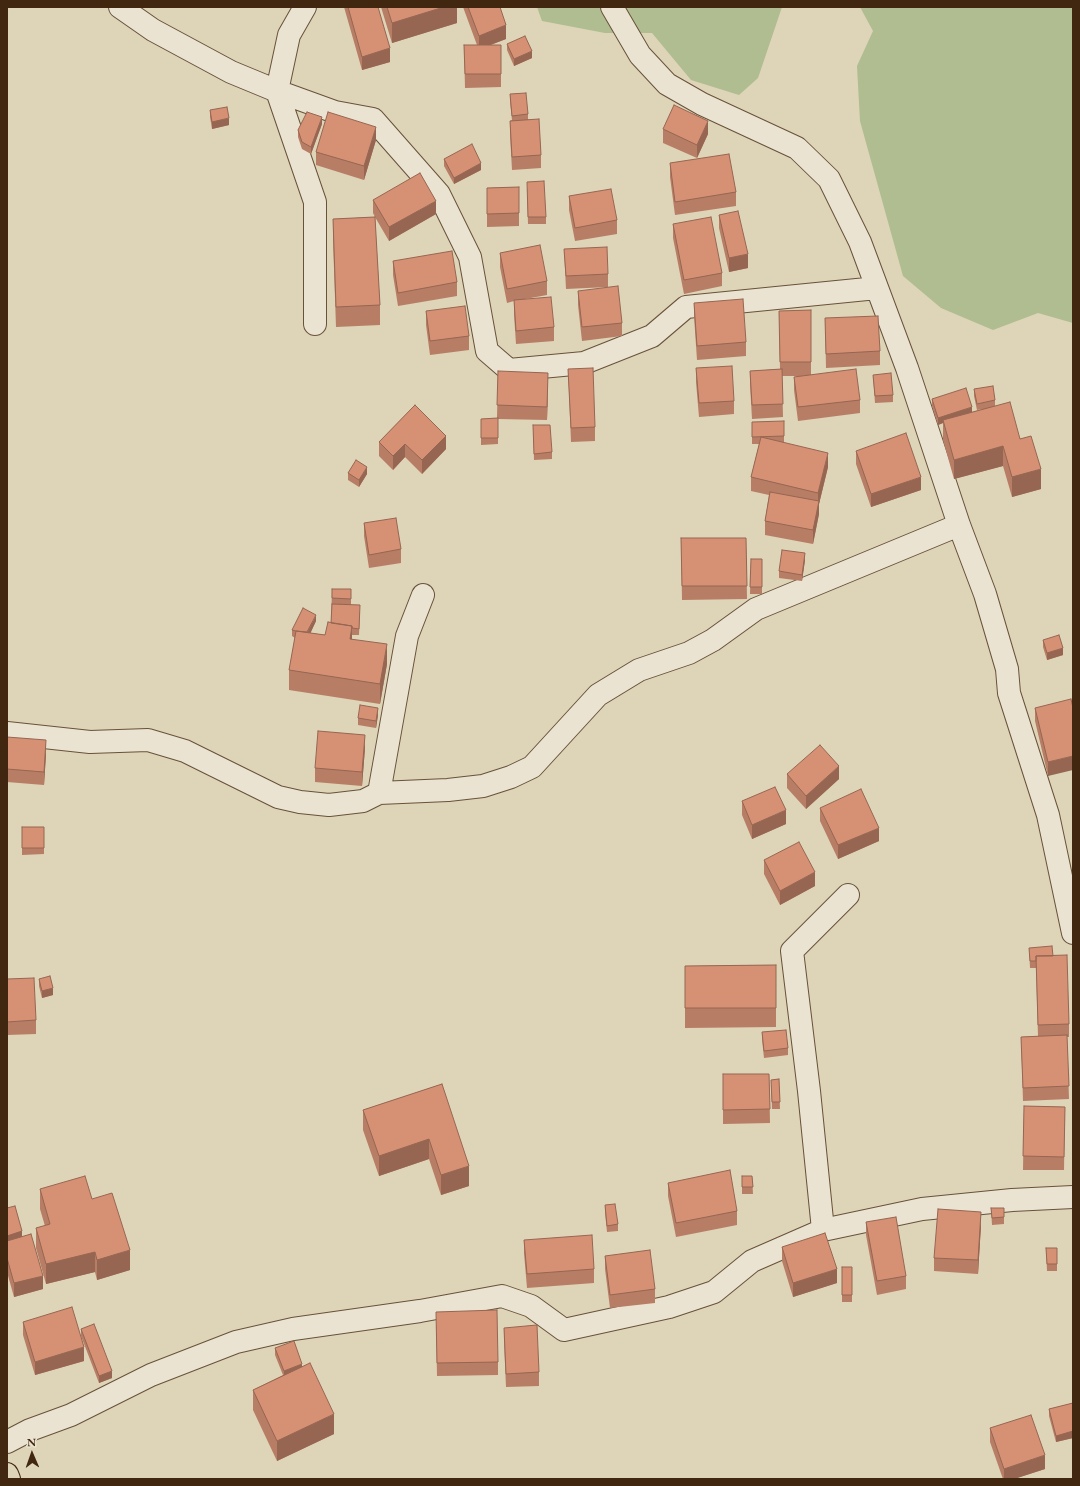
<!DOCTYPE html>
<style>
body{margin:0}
#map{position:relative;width:1080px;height:1486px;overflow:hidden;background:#ded4b8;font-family:"EB Garamond",serif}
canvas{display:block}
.frame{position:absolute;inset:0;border:8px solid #41270f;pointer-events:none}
.north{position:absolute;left:12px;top:1434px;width:40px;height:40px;-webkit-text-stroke:3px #eae3d1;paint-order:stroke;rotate:358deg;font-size:11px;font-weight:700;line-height:16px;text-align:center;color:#41270f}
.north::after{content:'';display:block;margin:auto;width:14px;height:18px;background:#41270f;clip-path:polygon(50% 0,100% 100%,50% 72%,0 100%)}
</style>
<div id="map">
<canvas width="1080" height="1486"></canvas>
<div class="frame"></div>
<div class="north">N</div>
</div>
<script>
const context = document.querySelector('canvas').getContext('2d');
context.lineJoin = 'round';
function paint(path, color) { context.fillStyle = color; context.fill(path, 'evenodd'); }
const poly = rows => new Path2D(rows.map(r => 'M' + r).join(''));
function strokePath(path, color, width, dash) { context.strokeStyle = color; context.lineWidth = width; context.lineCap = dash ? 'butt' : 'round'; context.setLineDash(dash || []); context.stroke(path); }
const green = poly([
 [537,7,782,7,758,78,739,95,691,80,652,33,605,33,542,21],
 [860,7,1073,7,1073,323,1038,313,993,330,941,308,903,276,860,121,857,66,873,31]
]);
const street = poly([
 [120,7,153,30,231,72,277,91,335,112,373,119,439,194,470,257,487,351,509,370,584,363,652,336,686,307,877,288],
 [305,7,289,35,277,91,315,202,315,324],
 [612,7,640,55,667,84,702,104,797,148,829,179,860,242,907,368,959,525,985,594,1007,669,1009,693,1048,815,1073,933],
 [7,733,90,742,148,740,185,751,278,797,300,802,329,805,363,801,379,793,448,790,483,786,511,777,532,767,598,695,639,670,689,653,713,640,756,609,959,525],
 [379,793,407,636,423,595],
 [823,1230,809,1091,792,951,848,895],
 [7,1442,30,1430,71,1415,151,1375,236,1342,293,1329,420,1311,502,1296,531,1306,564,1330,669,1307,714,1292,752,1261,823,1230,922,1209,1012,1200,1073,1197]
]);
const highway = poly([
 [7,1474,9,1479]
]);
const wall = poly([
 [344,7,378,7,390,62,362,70],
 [381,7,457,7,457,23,392,43],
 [463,7,500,7,506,39,491,45,501,45,501,87,465,88,464,45,477,45],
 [507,44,532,58,514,66,507,50],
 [510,94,528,114,528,119,541,155,541,168,512,170,510,134,510,121,512,120,510,101],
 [210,110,229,125,212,129,210,117],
 [322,124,311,154,302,149,298,137,298,130],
 [663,129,708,134,697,158,663,143],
 [376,140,364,180,316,165,316,152],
 [444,159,481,170,454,184,444,166],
 [670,163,736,192,736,206,675,215,670,177],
 [519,187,519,226,487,227,487,188],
 [527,188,546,217,546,224,528,224],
 [569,196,617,220,617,234,575,241,569,210],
 [373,200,436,214,389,241,375,217,380,305,380,325,336,327,333,239,333,219,375,217,373,213],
 [719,215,748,268,729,272,719,228],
 [673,224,722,273,722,286,684,294,673,238],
 [564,249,608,274,608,287,566,289],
 [500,253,547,281,547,295,525,299,554,327,554,341,516,344,514,314,514,301,507,303,500,267],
 [393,261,457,282,457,296,398,306,393,275],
 [578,291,622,323,622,336,582,341,578,305],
 [694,303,746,342,746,356,697,360,694,316],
 [811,310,811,375,860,400,860,413,798,421,794,390,794,377,800,376,782,376,783,417,752,419,750,384,750,371,780,369,779,311],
 [426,311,469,336,469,350,430,355,426,325],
 [825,318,880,351,880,365,826,368],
 [696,368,734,401,734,414,699,417,696,382],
 [568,369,595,427,595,441,571,442],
 [498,371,548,386,547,420,498,419,498,444,481,445,481,419,497,418],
 [873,375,893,395,893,402,875,403],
 [974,389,995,400,995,406,1020,439,1041,489,1012,497,1003,466,954,479,943,440,943,423,938,425,932,406,932,399,972,412,983,409,977,410,974,396],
 [415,405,446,449,422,474,405,457,393,470,379,456,379,442],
 [752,422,784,436,784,443,828,467,819,504,819,514,813,544,765,535,765,521,769,495,751,491,751,477,759,444,752,444],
 [533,425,552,452,552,459,534,460],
 [856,451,921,490,871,507,856,464],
 [348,473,367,474,359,487,348,480],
 [364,523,401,549,401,563,369,568,364,536],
 [681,538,746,538,747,599,682,600],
 [751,559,762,559,762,594,750,594],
 [805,560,802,581,779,578,779,571],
 [332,589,351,589,351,605,360,612,359,635,352,635,352,639,387,664,380,704,289,690,289,670,295,638,292,636,292,630,316,621,310,633,325,635,331,623],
 [1043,640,1063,655,1047,660,1043,647],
 [1035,708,1073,708,1048,776,1035,721],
 [378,715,376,728,358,725,358,718],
 [7,741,46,754,44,785,7,782],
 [365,748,362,786,315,782,315,768],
 [787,774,839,779,806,809,787,788],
 [742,801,786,824,752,839,742,815],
 [820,808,879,841,838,859,820,821],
 [22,827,44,827,44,854,22,855],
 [764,860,815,886,780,905,764,874],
 [1029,948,1053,956,1069,1024,1069,1037,1067,1037,1069,1099,1023,1101,1021,1037,1038,1036,1036,968,1030,968],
 [776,965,776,1027,685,1028,685,966],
 [7,979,36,1020,36,1034,7,1035],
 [39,979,53,995,42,998,39,986],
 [762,1032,788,1048,788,1055,764,1058,762,1039],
 [723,1074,769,1074,770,1123,723,1124],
 [779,1079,780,1109,772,1109,771,1080],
 [442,1084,469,1186,441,1195,429,1159,379,1176,363,1130,363,1110],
 [1024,1106,1065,1107,1064,1170,1023,1170],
 [742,1176,752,1176,753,1194,742,1194],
 [668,1183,737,1211,737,1225,676,1237,668,1196],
 [40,1189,92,1199,130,1270,97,1280,95,1272,46,1284,36,1248,36,1228,45,1226,40,1209],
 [605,1205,618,1224,618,1231,607,1232,605,1212],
 [7,1208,22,1237,43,1289,14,1297,7,1272],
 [991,1208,1004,1208,1004,1224,992,1225],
 [866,1222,906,1276,906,1289,877,1295,866,1235],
 [981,1225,978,1274,934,1271,934,1258],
 [524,1240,594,1269,594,1283,527,1288,524,1253],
 [782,1247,837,1283,793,1297,782,1261],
 [1046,1248,1057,1248,1057,1271,1047,1271],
 [605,1256,655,1289,655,1303,610,1308,605,1269],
 [842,1267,852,1267,852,1302,842,1302],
 [23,1322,84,1361,35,1375,23,1335],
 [436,1325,498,1362,498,1375,437,1376],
 [504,1328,539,1372,539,1386,506,1387,504,1341],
 [81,1329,112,1378,99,1383,81,1336],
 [275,1348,302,1366,334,1434,277,1461,253,1410,253,1390,283,1375,275,1355],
 [1073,1403,1073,1438,1056,1442,1049,1416,1049,1409],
 [990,1428,1045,1469,1014,1479,1003,1479,990,1442]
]);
const shadedWall = poly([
 [444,7,457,7,457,23,392,43,392,23],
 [506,25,506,39,479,49,479,36],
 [390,48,390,62,362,70,362,57],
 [532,51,532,58,514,66,514,59],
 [322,117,322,124,311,154,311,147],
 [229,118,229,125,212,129,212,122],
 [708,121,708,134,697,158,697,145],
 [376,127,376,140,364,180,364,166],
 [481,163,481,170,454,184,454,178],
 [436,201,436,214,389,241,389,227],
 [748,254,748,268,729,272,729,258],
 [548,373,548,386,547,420,547,407],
 [972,407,972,414,943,420,943,423,938,425,938,418],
 [446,436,446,449,422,474,422,460],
 [405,444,405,457,393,470,393,456],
 [1003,446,1003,466,954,479,954,460],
 [828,453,828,467,819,504,819,514,813,544,813,530,818,504,818,493],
 [367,467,367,474,359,487,359,480],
 [1041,469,1041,489,1012,497,1012,477],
 [921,477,921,490,871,507,871,494],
 [805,553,805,560,802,581,802,575],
 [316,615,316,621,306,643,306,636],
 [352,626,352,646,350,639],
 [387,644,387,664,380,704,380,684],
 [1063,648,1063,655,1047,660,1047,653],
 [378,708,378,715,376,728,376,721],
 [365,735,365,748,362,786,362,772],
 [46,740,46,754,44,785,44,772],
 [1073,756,1073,770,1048,776,1048,762],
 [839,766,839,779,806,809,806,796],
 [786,810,786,824,752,839,752,825],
 [879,828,879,841,838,859,838,845],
 [815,872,815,886,780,905,780,891],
 [53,988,53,995,42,998,42,991],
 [429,1139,429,1159,379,1176,379,1156],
 [469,1166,469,1186,441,1195,441,1175],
 [981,1212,981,1225,978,1274,978,1260],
 [22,1231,22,1238,7,1242,7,1236],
 [130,1250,130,1270,97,1280,97,1260],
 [95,1252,95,1272,46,1284,46,1264],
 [837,1269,837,1283,793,1297,793,1283],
 [43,1276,43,1289,14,1297,14,1283],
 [84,1347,84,1361,35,1375,35,1362],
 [302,1364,302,1371,284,1378,284,1371],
 [112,1371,112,1378,99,1383,99,1376],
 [334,1414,334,1434,277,1461,277,1441],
 [1073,1431,1073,1438,1056,1442,1056,1436],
 [1045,1455,1045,1469,1014,1479,1004,1479,1004,1469]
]);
const building = poly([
 [348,7,378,7,390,48,362,57,348,7],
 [387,7,444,7,392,23,387,7],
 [468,7,500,7,506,25,479,36,468,7],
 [525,36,532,51,514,59,507,44,525,36],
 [464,45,501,45,501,74,465,74,464,45],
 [526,93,528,114,512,116,510,94,526,93],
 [674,105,708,121,697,145,663,129,674,105],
 [227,107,229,118,212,122,210,110,227,107],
 [307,112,322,117,311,147,302,142,298,130,307,112],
 [328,112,376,127,364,166,316,152,328,112],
 [539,119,541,155,512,157,510,121,539,119],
 [472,144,481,163,454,178,444,159,472,144],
 [729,154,736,192,675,202,670,163,729,154],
 [420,173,436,201,389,227,373,200,420,173],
 [544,181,546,217,528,217,527,182,544,181],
 [519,187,519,213,487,214,487,188,519,187],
 [611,189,617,220,575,228,569,196,611,189],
 [738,211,748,254,729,258,719,215,738,211],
 [375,217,380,305,336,307,333,219,375,217],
 [711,217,722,273,684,280,673,224,711,217],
 [540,245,547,281,507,289,500,253,540,245],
 [607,247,608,274,566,276,564,249,607,247],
 [452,251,457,282,398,293,393,261,452,251],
 [618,286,622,323,582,327,578,291,618,286],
 [551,297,554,327,516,331,514,300,551,297],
 [743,299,746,342,697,346,694,303,743,299],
 [465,306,469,336,430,341,426,311,465,306],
 [811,310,811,362,780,362,779,311,811,310],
 [878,316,880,351,826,354,825,318,878,316],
 [732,366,734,401,699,403,696,368,732,366],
 [593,368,595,427,571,428,568,369,593,368],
 [782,369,783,404,752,405,750,371,782,369],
 [856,369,860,400,798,407,794,377,856,369],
 [498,371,548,373,547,407,497,405,498,371],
 [891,373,893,395,875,396,873,375,891,373],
 [993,386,995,400,977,404,974,389,993,386],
 [966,388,972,407,938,418,932,399,966,388],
 [1010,402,1020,439,1031,436,1041,469,1012,477,1003,446,954,460,943,420,1010,402],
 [415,405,446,436,422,460,405,444,393,456,379,442,415,405],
 [498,418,498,438,481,438,481,419,498,418],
 [784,421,784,436,752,437,752,422,784,421],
 [533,425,550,425,552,452,534,454,533,425],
 [906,433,921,477,871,494,856,451,906,433],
 [761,437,828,453,818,493,751,477,761,437],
 [356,460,367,467,359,480,348,473,356,460],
 [770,492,819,501,813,530,765,521,770,492],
 [396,518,401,549,369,555,364,523,396,518],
 [681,538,746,538,747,586,682,586,681,538],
 [782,550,805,553,802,575,779,571,782,550],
 [751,559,762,559,762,587,750,587,751,559],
 [332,589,351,589,351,599,332,598,332,589],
 [332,604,360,605,359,629,352,628,352,626,331,623,332,604],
 [303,608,316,615,307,632,296,631,292,630,303,608],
 [328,622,352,626,350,639,387,644,380,684,289,670,296,631,325,635,328,622],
 [1059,635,1063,648,1047,653,1043,640,1059,635],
 [1071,699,1073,708,1073,756,1048,762,1035,708,1071,699],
 [360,705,378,708,376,721,358,718,360,705],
 [318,731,365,735,362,772,315,768,318,731],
 [7,737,46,740,44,772,7,769,7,737],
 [820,745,839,766,806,796,787,774,820,745],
 [775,787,786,810,752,825,742,801,775,787],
 [861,789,879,828,838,845,820,808,861,789],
 [22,827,44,827,44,848,22,848,22,827],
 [799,842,815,872,780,891,764,860,799,842],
 [1052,946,1053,956,1036,956,1036,961,1030,961,1029,948,1052,946],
 [1067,955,1069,1024,1038,1025,1036,956,1067,955],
 [776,965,776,1008,685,1008,685,966,776,965],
 [50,976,53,988,42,991,39,979,50,976],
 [34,978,36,1020,7,1022,7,979,34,978],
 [786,1030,788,1048,764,1051,762,1032,786,1030],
 [1067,1035,1069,1086,1023,1088,1021,1037,1067,1035],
 [723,1074,769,1074,770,1109,723,1110,723,1074],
 [779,1079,780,1102,772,1102,771,1080,779,1079],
 [442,1084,469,1166,441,1175,429,1139,379,1156,363,1110,442,1084],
 [1024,1106,1065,1107,1064,1157,1023,1156,1024,1106],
 [730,1170,737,1211,676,1223,668,1183,730,1170],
 [85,1176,92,1199,112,1193,130,1250,97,1260,95,1252,46,1264,36,1228,50,1224,40,1189,85,1176],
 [742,1176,752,1176,753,1187,742,1187,742,1176],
 [615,1204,618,1224,607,1226,605,1205,615,1204],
 [15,1206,22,1231,7,1236,7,1208,15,1206],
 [991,1208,1004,1208,1004,1217,992,1218,991,1208],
 [938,1209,981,1212,978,1260,934,1258,938,1209],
 [896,1217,906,1276,877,1281,866,1222,896,1217],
 [825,1233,837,1269,793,1283,782,1247,825,1233],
 [31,1234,43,1276,14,1283,7,1258,7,1241,31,1234],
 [592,1235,594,1269,527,1274,524,1240,592,1235],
 [1046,1248,1057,1248,1057,1264,1047,1264,1046,1248],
 [650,1250,655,1289,610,1295,605,1256,650,1250],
 [842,1267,852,1267,852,1295,842,1295,842,1267],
 [72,1307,84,1347,35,1362,23,1322,72,1307],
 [497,1310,498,1362,437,1363,436,1312,497,1310],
 [94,1324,112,1371,99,1376,81,1329,94,1324],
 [537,1325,539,1372,506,1374,504,1328,537,1325],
 [294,1341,302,1364,284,1371,275,1348,294,1341],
 [310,1363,334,1414,277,1441,253,1390,310,1363],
 [1073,1403,1073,1431,1056,1436,1049,1409,1073,1403],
 [1031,1415,1045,1455,1004,1469,990,1428,1031,1415]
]);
paint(green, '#afbd90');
strokePath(street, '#685239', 24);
strokePath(highway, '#41270f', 24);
strokePath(street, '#eae3d1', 22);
strokePath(highway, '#ded4b8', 22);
paint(wall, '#b87d65');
paint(shadedWall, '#966652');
paint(building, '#d69175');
strokePath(building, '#966652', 1);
</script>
